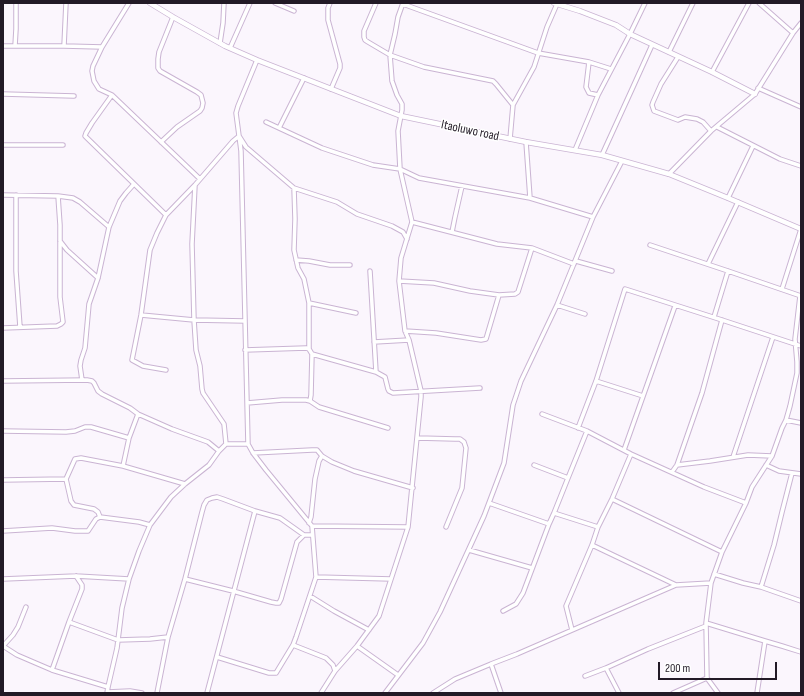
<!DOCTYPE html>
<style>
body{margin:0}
#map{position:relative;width:804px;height:696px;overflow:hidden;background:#fbf6fd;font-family:"Sofia Sans Condensed",sans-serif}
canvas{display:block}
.frame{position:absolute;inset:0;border:4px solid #221a26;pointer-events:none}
.scale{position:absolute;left:658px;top:662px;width:119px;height:18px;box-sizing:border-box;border:2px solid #221a26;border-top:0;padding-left:5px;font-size:12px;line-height:14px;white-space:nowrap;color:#221a26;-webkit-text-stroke:3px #fff;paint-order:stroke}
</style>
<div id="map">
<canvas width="804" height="696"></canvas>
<div class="frame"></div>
<div class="scale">200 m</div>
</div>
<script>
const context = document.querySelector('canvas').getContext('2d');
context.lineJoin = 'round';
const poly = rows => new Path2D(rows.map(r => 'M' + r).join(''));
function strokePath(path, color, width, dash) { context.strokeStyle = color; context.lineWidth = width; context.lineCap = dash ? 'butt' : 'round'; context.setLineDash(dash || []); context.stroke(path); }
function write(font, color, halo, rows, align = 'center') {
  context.font = font + ' "Sofia Sans Condensed",sans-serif'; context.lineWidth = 3; context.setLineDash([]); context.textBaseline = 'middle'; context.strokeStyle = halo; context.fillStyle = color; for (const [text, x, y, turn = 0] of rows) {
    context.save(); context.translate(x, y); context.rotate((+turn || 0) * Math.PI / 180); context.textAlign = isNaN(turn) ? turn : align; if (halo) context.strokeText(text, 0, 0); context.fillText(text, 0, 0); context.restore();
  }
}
const street = poly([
 [129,3,102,47,93,66,92,71,94,81,99,89,112,95,200,179],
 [275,3,294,11],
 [330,3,328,8,328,20,340,64,340,68,331,89],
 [376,3,364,31,364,37,365,40,368,42,390,55,424,67,493,81,496,84,513,105],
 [759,3,793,33],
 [403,4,538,53,589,62,611,69],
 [220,43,223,23,224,3],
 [3,46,64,46,102,47],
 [15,46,16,29,16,3],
 [64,46,66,3],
 [230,48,250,3],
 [669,52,693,3],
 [678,57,661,84,653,102,652,105,654,111,678,120,685,117,697,119,703,122,711,131],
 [589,62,586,87,589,93,598,95],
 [712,72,749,3],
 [758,88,801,107],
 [3,94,74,96],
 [112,95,92,123,86,133,85,136,87,138,166,215],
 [266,122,322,148,373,165,400,169,419,178,530,198,526,142],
 [717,127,780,159,801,166],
 [279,128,304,78],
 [510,139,513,105,534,67,547,27,557,4],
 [161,142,177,127,200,111,202,108,203,103,201,95,197,92,160,71,158,68,158,59,159,52,173,17],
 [3,145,63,145],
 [575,150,598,95,630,34,645,3],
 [602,155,633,87,652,45],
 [669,174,711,131,755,94,793,33,801,23],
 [195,185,192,244,194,320,196,350,200,366,202,389,203,393,224,424,226,444],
 [294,188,295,219,294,250,298,268,304,279,309,303,309,349],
 [3,195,58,196,73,198,80,202,109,227],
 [16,195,16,271,20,327],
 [530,198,593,217],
 [728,198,753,146],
 [412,222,497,244,532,248,574,264],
 [452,232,455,217,462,186],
 [60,241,67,250,98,278],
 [650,245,728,271,801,296],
 [296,260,309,261,330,265,350,265],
 [576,261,612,271],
 [708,264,738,202],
 [370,271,376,372],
 [399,281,434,283,470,291,499,295,515,294,518,292,532,248],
 [782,289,801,229],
 [309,303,356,313],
 [557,305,585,314],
 [141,315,194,320,245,321],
 [714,317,728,271],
 [3,328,57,326,61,324,63,322,60,297,60,225,58,196],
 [405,331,436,333,481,340,486,339,499,295],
 [374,342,409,340],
 [245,350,306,348,309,349,312,354,376,372,385,377,388,389,389,391,393,393,480,388],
 [166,370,143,366,132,360,141,315,150,250,157,233,166,215,195,185,233,141,239,136,246,147,294,188,337,202,357,214,392,226,403,232,407,239],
 [82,380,80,366,81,360,85,348,89,304,98,278,109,227,120,201,126,193,134,184],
 [3,381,87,380,92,381,94,383,98,391,102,394,130,408,138,414,172,429,208,442,219,451],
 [596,381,643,396],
 [310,401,311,395,312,354],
 [247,403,282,400,306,400,310,401,319,407,388,428],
 [542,414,587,431,631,454,704,487,746,503],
 [786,420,801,423],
 [578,428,596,381,625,289,722,320,801,346],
 [3,431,66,432,75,431,85,427,91,427,129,438],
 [418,438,455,439,460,439,464,442,466,448,462,488,446,527],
 [624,450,675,306],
 [253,453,312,450,317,450,322,456,332,462,354,471,413,488],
 [733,457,773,337],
 [534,465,568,478],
 [677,465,710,461,748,455,772,456],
 [766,465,779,471,801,474],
 [123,466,129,438,138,414],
 [672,472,677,465,702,393,722,320],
 [66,479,75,459,81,458,123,466,185,484],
 [3,480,66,479,71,501,74,505,94,509,98,512,100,517],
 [612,499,722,552],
 [489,503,549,524,554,513,598,527,612,499,631,454],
 [554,513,568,478,587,431],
 [309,523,311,517,315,479,319,461,322,456],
 [312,526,408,527],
 [3,531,52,528,75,531,88,531,96,519,100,517,139,522,150,525],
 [592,545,676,585],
 [469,550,532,568],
 [714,574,743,583,761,587,801,601],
 [316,577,391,579],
 [3,579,76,576,129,579],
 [185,579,233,591,271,602,276,603,279,603,281,599,297,542,304,535],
 [761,587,774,545,782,512,792,473],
 [310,596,334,611,369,630],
 [503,611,516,604,523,593,549,524],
 [69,622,118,640,150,639,168,637],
 [706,623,765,641,782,646,801,652],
 [572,630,566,606,592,545,598,527],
 [293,645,326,658,333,665,335,671],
 [3,646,17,655,52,670,108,687],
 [3,646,13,635,18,627,26,607],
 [357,646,398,675],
 [217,657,269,673,276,673,293,645,296,637,316,577,312,526,266,470,253,453,248,444],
 [491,664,517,654,676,585,711,583],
 [52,670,69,622,82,589,82,585,76,576],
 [585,676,606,668],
 [108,692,130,691,142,693],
 [107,693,108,687,117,648,122,608,129,579,139,551,150,525,171,497,185,484,209,465,219,451,226,444,248,444,241,151,236,113,238,106,257,60],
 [157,693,168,637,185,579,202,512,204,505,207,500,212,498,217,497,223,499,255,511,280,518,304,535,312,535],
 [207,693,255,511],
 [321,693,335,671,357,646,379,616,408,527,421,397,421,391,409,340,405,331,399,281,401,258,412,222,400,169,398,131,402,110,402,104,397,95,392,81,390,55,395,34,398,17,403,3],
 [385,693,423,643,440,612,484,516,504,463,513,405,521,381,557,305,593,217,622,161],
 [433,693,455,679,491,664,501,693],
 [619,693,606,668,648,649,706,626],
 [673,693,707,678],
 [718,693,707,678,706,623,711,583,722,552,746,503,752,487,772,456,782,428,786,420,790,406,797,373,797,362,795,339,800,296],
 [757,693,765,641]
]);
const secondary = poly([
 [150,3,173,17,225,46,257,60,401,116,526,142,602,155,669,174,728,198,801,229],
 [554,3,580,11,616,25,630,34,712,72,755,94]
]);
const streetNames = [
 ["Itaoluwo road",470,131,12]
];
strokePath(street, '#cab4d3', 5.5);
strokePath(secondary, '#cab4d3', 6);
strokePath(street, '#fff', 3.5);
strokePath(secondary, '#fff', 4.5);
write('13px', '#221a26', '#fff', streetNames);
</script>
